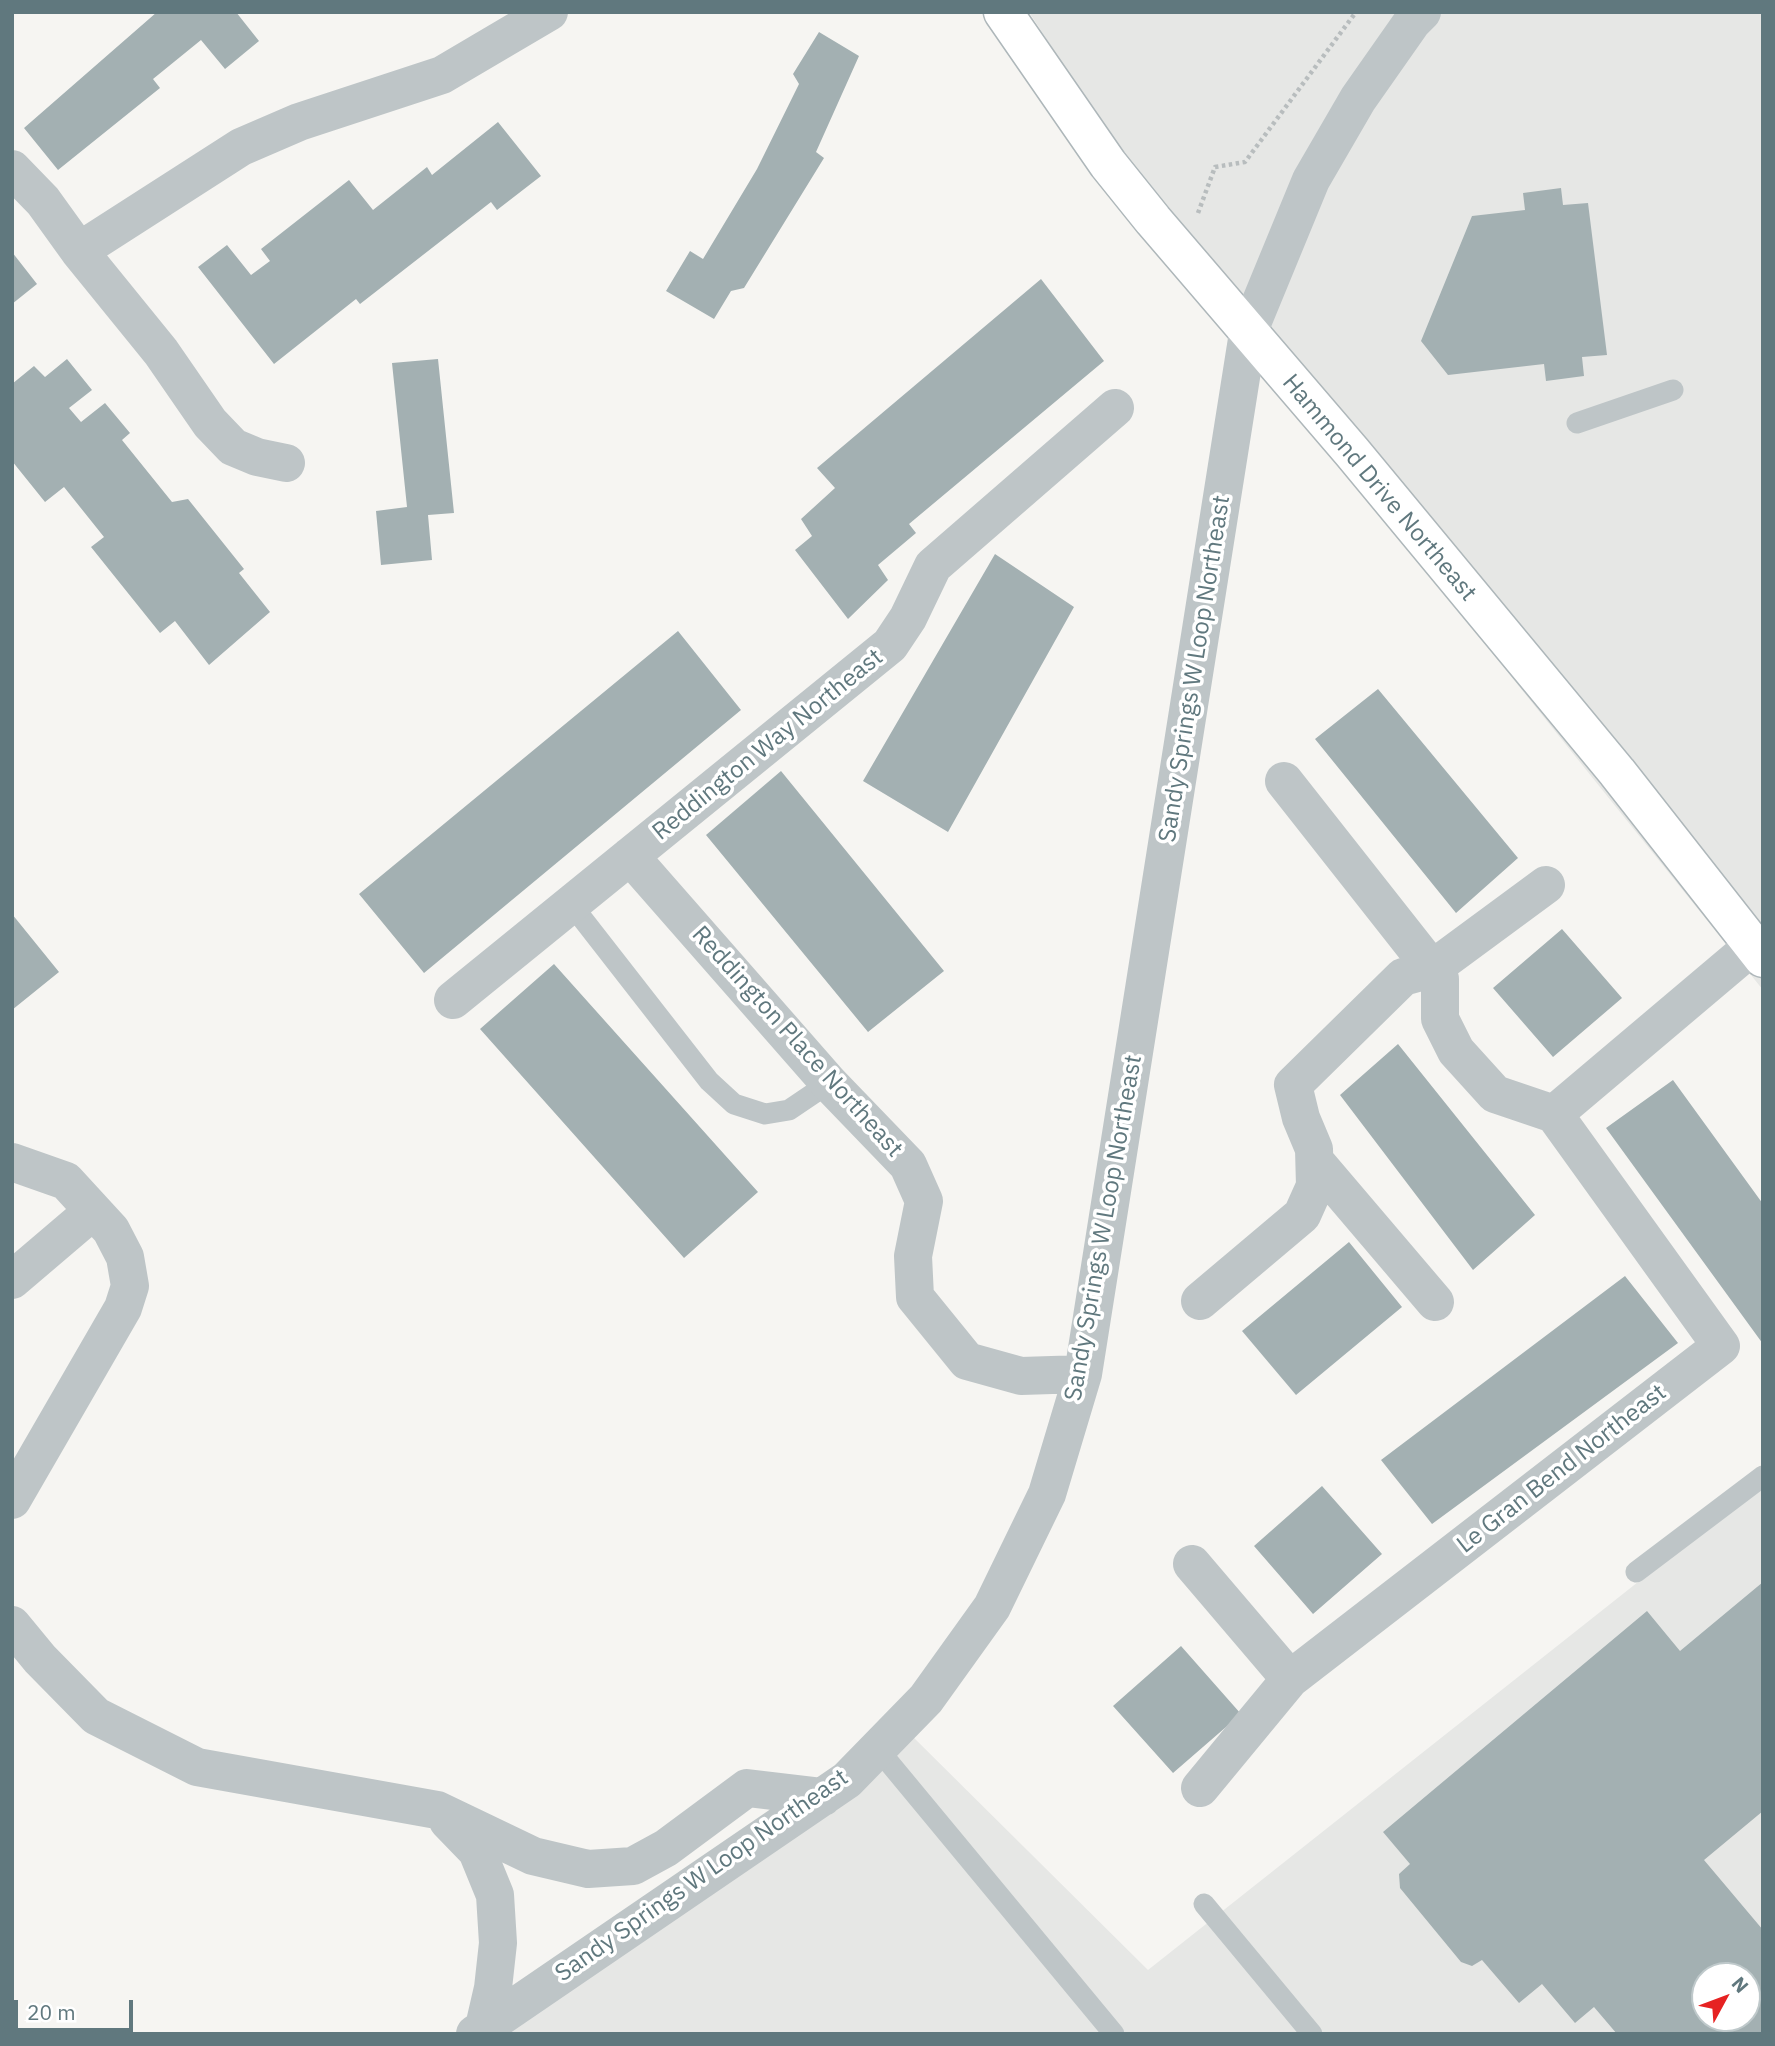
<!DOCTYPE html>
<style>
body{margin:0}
#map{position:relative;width:1775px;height:2046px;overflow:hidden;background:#f6f5f2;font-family:"IBM Plex Sans",sans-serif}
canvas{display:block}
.frame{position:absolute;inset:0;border:14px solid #60787e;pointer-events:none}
.north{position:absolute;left:1691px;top:1962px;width:70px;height:70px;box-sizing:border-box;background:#fff;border:2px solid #bfc9cb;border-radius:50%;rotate:49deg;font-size:19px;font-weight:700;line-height:28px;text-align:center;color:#60787e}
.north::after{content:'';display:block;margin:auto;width:24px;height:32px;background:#e62222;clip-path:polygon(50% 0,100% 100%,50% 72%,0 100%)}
.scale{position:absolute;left:14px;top:2000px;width:119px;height:32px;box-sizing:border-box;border:4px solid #60787e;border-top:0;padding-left:9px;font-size:21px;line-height:24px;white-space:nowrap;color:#60787e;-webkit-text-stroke:5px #fff;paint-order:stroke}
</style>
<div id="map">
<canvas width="1775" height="2046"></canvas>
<div class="frame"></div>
<div class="north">N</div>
<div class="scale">20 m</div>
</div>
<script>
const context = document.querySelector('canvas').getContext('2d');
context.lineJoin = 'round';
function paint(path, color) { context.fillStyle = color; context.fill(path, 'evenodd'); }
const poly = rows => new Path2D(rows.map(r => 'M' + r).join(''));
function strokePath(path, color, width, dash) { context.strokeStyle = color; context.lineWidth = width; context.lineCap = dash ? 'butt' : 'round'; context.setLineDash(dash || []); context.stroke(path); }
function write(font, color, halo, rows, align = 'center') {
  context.font = font + ' "IBM Plex Sans",sans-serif'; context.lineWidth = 7; context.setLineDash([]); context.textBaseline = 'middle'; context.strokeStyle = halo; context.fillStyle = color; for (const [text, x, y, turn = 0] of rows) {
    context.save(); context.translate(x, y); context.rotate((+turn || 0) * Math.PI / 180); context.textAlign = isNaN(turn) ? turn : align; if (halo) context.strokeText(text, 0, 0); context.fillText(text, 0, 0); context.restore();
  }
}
const built = poly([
 [1029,12,1763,12,1763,990,1240,339],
 [1763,1483,1763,2034,473,2034,906,1730,1148,1970],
 [1705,1976,1747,1976,1747,2018,1705,2018]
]);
const building = poly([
 [157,12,236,12,259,41,225,69,201,40,153,79,160,88,58,170,24,128],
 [819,32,859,56,816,152,824,158,744,288,731,291,714,319,666,291,690,251,703,259,757,169,799,84,793,74],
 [498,122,541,176,497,210,491,202,360,304,356,299,274,364,198,267,227,245,251,275,270,261,261,249,349,180,373,210,427,167,432,175],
 [1561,188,1563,205,1588,203,1607,355,1582,357,1584,376,1546,381,1544,364,1448,375,1421,341,1472,216,1525,210,1523,193],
 [12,252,37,284,12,304],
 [1041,279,1104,361,909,524,916,533,878,565,888,580,848,619,795,550,812,536,801,519,835,488,817,468],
 [67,359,92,390,69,408,81,422,105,403,130,433,122,440,172,502,188,499,244,569,239,573,270,612,209,665,175,621,160,633,91,547,104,537,64,487,45,502,12,461,12,384,34,366,45,377],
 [438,359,454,513,428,515,432,560,381,565,376,511,407,507,392,363],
 [995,554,1074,607,948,832,863,781],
 [678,631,741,710,424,973,359,894],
 [1378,689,1518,858,1456,913,1315,739],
 [781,771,944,971,868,1032,706,835],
 [12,914,59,972,12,1010],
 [1562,929,1622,998,1553,1057,1493,988],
 [554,964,758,1192,684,1258,480,1029],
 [1398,1044,1535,1215,1473,1270,1340,1095],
 [1673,1080,1763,1204,1763,1344,1606,1128],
 [1349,1242,1402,1307,1296,1395,1242,1331],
 [1625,1276,1678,1343,1432,1524,1381,1460],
 [1322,1486,1382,1554,1313,1614,1254,1546],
 [1763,1582,1763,1811,1704,1860,1763,1930,1763,2034,1617,2034,1594,2007,1575,2023,1542,1984,1519,2003,1482,1960,1472,1966,1461,1962,1400,1888,1399,1874,1410,1864,1383,1832,1647,1611,1680,1651],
 [1705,1976,1747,1976,1747,2018,1705,2018],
 [1181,1646,1241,1714,1173,1773,1113,1706]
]);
const path = poly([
 [1198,213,1215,167,1245,162,1356,12]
]);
const lane = poly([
 [1577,423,1673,390],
 [571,904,709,1081,734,1104,765,1114,789,1110,829,1083],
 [1636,1572,1763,1476],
 [877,1748,1114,2034],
 [1204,1904,1312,2034]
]);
const street = poly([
 [12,169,43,201,79,251,161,352,210,423,233,447,257,457,286,463],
 [79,251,241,147,299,122,442,75,549,12],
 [630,856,829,1083,908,1165,924,1201,913,1256,915,1297,967,1361,1021,1376,1083,1374],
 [453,1000,890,645,908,618,933,566,1115,408],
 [1554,1114,1754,945],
 [1315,1161,1435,1302],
 [12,1162,66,1181,111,1230,125,1257,130,1286,123,1308,12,1500],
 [12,1280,93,1211],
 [1200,1301,1302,1215,1315,1186,1314,1149,1301,1118,1293,1085,1403,977,1432,969,1546,885],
 [1192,1564,1290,1679],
 [12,1625,40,1659,96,1716,197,1767,437,1810,533,1856,588,1869,633,1866,666,1848,747,1788,823,1797],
 [1200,1788,1290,1679,1721,1346,1554,1114,1495,1094,1456,1051,1440,1019,1440,979,1284,781],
 [448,1821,477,1851,495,1895,498,1943,493,1988,484,2027],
 [475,2034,847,1780,926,1699,992,1607,1047,1494,1083,1374,1248,333,1311,180,1358,99,1412,22,1422,12]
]);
const secondary = poly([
 [1003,12,1108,164,1153,220,1352,452,1617,772,1763,958]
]);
const streetNames = [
 ["Hammond Drive Northeast",1379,488,50],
 ["Sandy Springs W Loop Northeast",1195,669,-81],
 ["Reddington Way Northeast",768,745,-39],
 ["Reddington Place Northeast",797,1042,48],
 ["Sandy Springs W Loop Northeast",1104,1228,-80],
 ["Le Gran Bend Northeast",1562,1469,-38],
 ["Sandy Springs W Loop Northeast",702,1876,-35]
];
paint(built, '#e6e7e5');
paint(building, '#a3b0b2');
strokePath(secondary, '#aeb7ba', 41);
strokePath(path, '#b8bdbe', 4.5, [3.5, 3.5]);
strokePath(lane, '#bec5c7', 21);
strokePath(street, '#bec5c7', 38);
strokePath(secondary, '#fff', 38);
write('24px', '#60787e', '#fff', streetNames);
</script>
